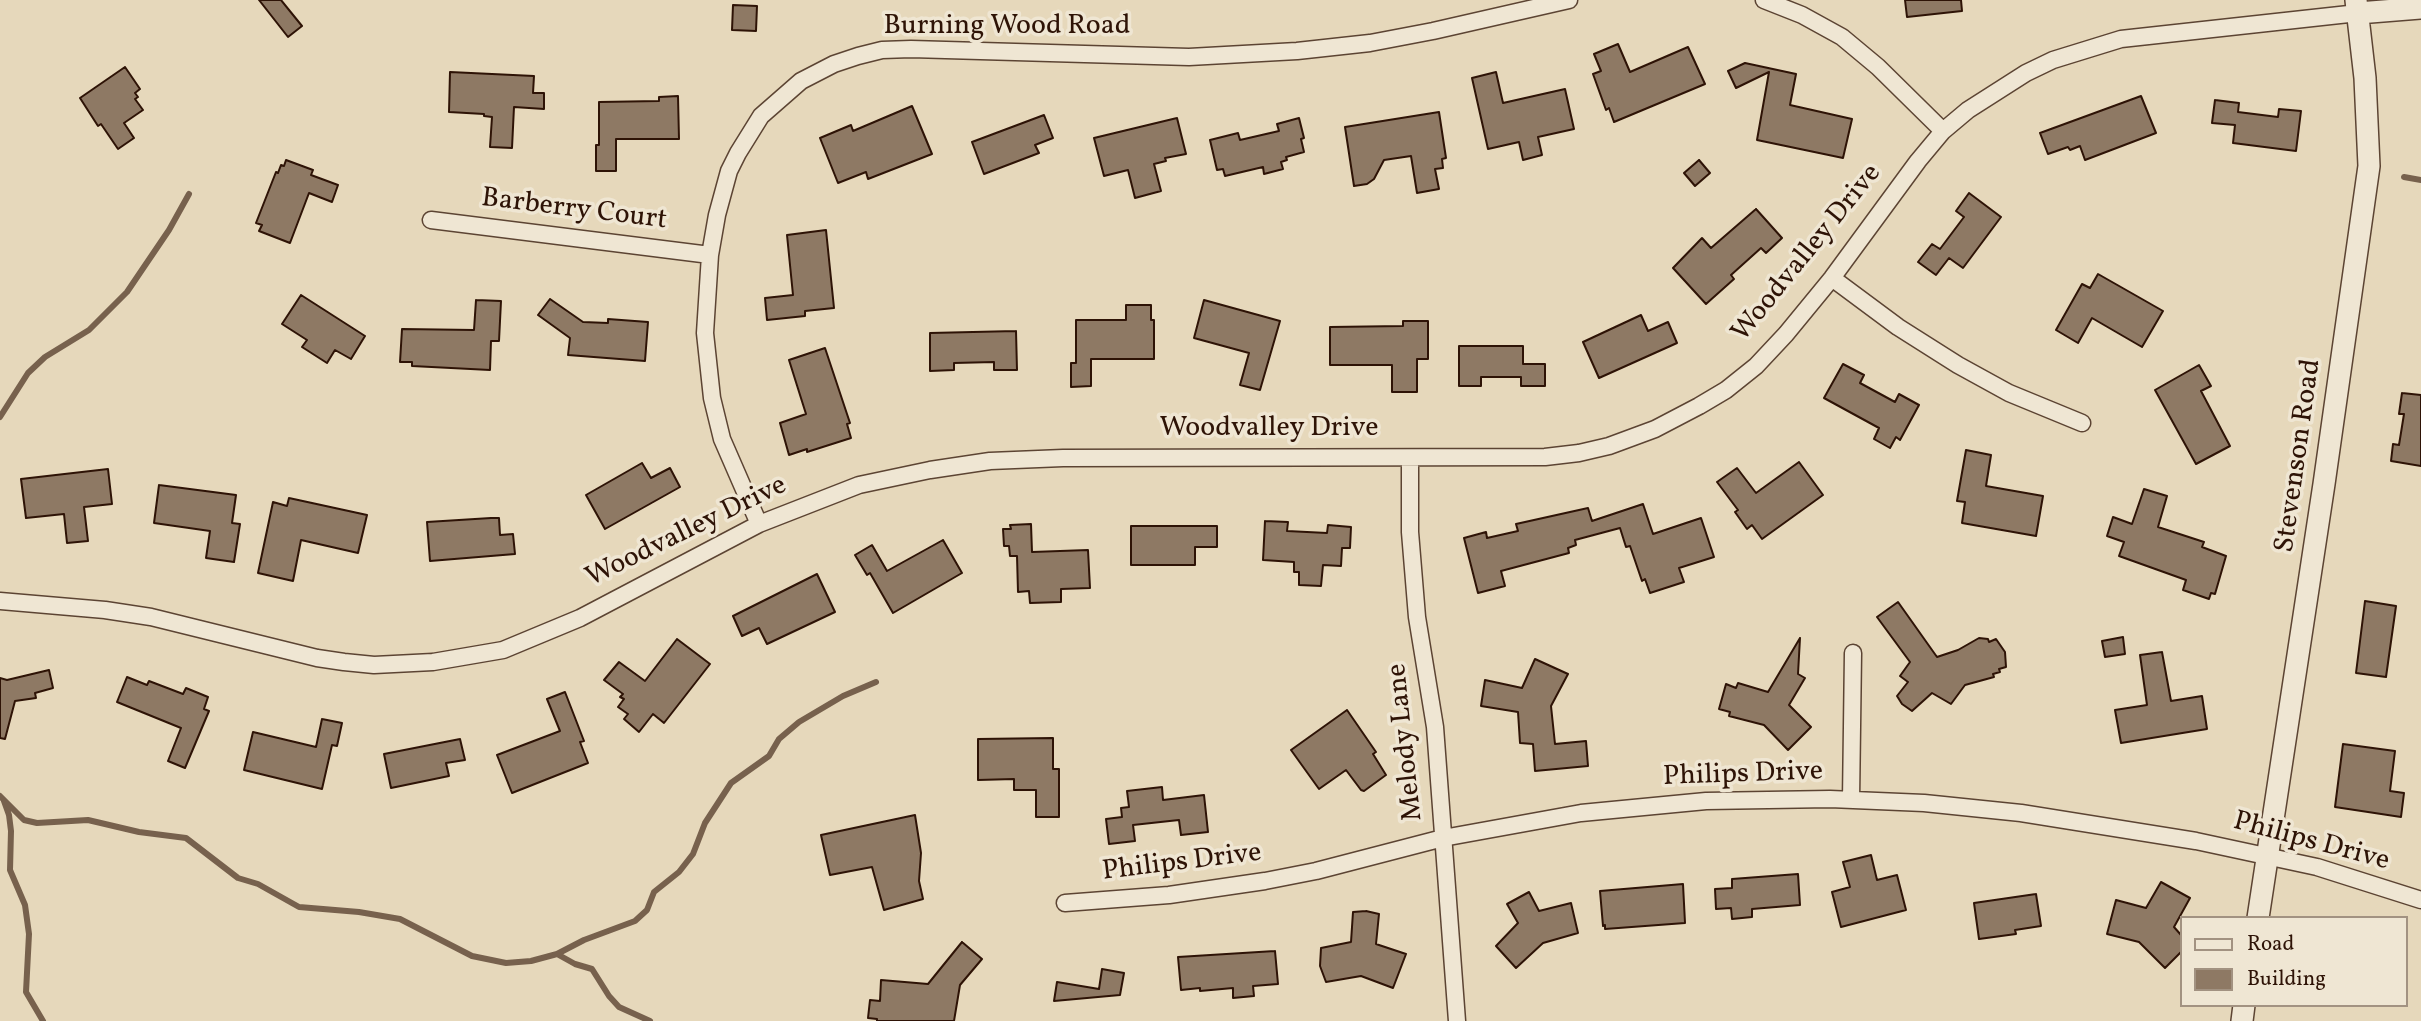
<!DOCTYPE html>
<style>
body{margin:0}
#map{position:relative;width:2421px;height:1021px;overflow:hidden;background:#e6d8bb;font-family:Vollkorn,serif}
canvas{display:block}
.legend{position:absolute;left:2180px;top:916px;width:228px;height:91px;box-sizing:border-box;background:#efe6d3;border:2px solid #a29281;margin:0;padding:9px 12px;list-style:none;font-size:21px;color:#2e1306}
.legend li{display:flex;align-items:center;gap:14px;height:35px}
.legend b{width:35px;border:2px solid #a29281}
</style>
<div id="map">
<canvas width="2421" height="1021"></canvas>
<ul class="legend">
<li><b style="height:9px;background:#efe6d3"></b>Road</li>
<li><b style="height:19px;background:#8e7964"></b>Building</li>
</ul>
</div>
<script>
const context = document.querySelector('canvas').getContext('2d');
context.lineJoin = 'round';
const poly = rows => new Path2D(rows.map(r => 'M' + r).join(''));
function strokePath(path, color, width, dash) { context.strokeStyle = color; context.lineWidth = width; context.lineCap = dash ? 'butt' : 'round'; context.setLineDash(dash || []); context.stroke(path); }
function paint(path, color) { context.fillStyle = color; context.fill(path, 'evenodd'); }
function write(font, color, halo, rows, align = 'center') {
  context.font = font + ' Vollkorn,serif'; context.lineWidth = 7; context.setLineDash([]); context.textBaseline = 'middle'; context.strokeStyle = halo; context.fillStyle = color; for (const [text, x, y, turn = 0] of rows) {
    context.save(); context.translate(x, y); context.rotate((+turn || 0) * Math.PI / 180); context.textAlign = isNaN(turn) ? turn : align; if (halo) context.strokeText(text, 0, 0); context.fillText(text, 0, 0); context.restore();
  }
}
const stream = poly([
 [2404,177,2421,180],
 [0,417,28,373,45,357,89,330,127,292,169,230,189,194],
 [0,796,24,820,37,823,88,820,139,832,186,838,238,878,258,884,299,907,359,912,400,919,472,956,506,963,531,961,557,954,584,940,635,921,647,910,654,892,679,872,693,854,705,823,731,783,769,756,779,739,799,722,843,696,876,682],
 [4,801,9,815,11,831,10,870,25,905,29,934,26,992,43,1021],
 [557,954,575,964,592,969,609,996,619,1007,650,1021]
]);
const building = poly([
 [259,0,281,0,302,26,288,37,259,0],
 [1905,0,1961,0,1962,11,1907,17,1905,0],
 [733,5,757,6,756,31,732,30,733,5],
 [1618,44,1630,72,1688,47,1705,84,1614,122,1609,108,1606,110,1593,74,1601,71,1594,54,1618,44],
 [1745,63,1796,74,1790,105,1852,119,1843,158,1757,140,1769,72,1736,88,1728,71,1745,63],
 [125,67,140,89,135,93,138,97,135,99,143,110,124,123,134,138,118,149,101,124,98,126,80,98,125,67],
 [450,72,534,76,533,93,544,93,544,109,514,107,512,148,490,147,492,117,484,116,484,114,449,112,450,72],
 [1496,72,1503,103,1565,89,1574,129,1538,137,1542,155,1523,160,1519,142,1488,149,1472,78,1496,72],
 [678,96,679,139,616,139,616,171,596,171,596,145,599,145,599,102,659,101,659,97,678,96],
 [2141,96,2156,133,2085,160,2080,146,2070,150,2068,147,2048,154,2040,133,2141,96],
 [2215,100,2239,103,2238,112,2278,117,2279,109,2301,111,2296,151,2233,143,2235,125,2212,123,2215,100],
 [912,106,932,154,868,179,866,172,838,183,820,138,851,125,853,131,912,106],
 [1439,112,1446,158,1442,159,1443,168,1435,169,1439,189,1417,193,1411,156,1384,160,1374,179,1367,184,1354,186,1345,127,1439,112],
 [1044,115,1053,138,1035,145,1039,153,984,174,972,142,1044,115],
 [1177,118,1186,154,1165,158,1166,161,1154,164,1161,191,1135,198,1128,170,1104,176,1094,138,1177,118],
 [1299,118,1304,138,1301,139,1304,152,1286,157,1287,160,1281,162,1283,169,1264,174,1263,167,1225,176,1223,169,1217,170,1210,140,1238,133,1240,140,1279,131,1277,124,1299,118],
 [286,160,313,170,311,175,338,185,332,202,309,193,290,243,259,231,262,225,256,223,276,172,278,173,281,165,284,166,286,160],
 [1699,160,1710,173,1695,186,1684,173,1699,160],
 [1969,193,2001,217,1963,268,1949,258,1936,275,1918,262,1932,244,1940,249,1964,217,1956,211,1969,193],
 [1756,209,1782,238,1766,253,1761,248,1731,275,1734,279,1706,304,1673,268,1702,238,1711,248,1756,209],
 [826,230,834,308,805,311,805,316,767,320,765,298,793,295,787,235,826,230],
 [2098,274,2163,311,2142,347,2092,318,2078,343,2056,330,2082,284,2090,288,2098,274],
 [301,295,365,336,351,359,335,350,327,363,302,347,307,340,282,324,301,295],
 [550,299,583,322,608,323,608,319,648,322,645,361,568,355,570,338,538,315,550,299],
 [476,300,501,301,499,341,491,341,490,370,412,366,412,362,400,362,402,329,474,330,476,300],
 [1204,300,1280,321,1260,390,1240,385,1249,353,1194,338,1204,300],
 [1126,305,1151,305,1151,320,1154,320,1154,359,1091,359,1091,386,1071,387,1071,363,1076,363,1076,320,1126,320,1126,305],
 [1641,315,1648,331,1668,322,1677,343,1599,378,1583,342,1641,315],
 [1403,321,1428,321,1428,359,1417,359,1417,392,1392,392,1392,365,1330,365,1330,327,1403,326,1403,321],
 [1016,331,1017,370,994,370,994,362,954,363,954,370,930,371,930,333,1016,331],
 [1459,346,1523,346,1523,364,1545,364,1545,386,1521,386,1521,377,1481,377,1481,386,1459,386,1459,346],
 [825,348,850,423,847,424,851,438,807,452,807,449,789,455,780,423,806,414,789,360,825,348],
 [1843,364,1864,375,1860,383,1895,402,1899,394,1919,405,1900,440,1896,437,1890,448,1874,439,1879,428,1824,398,1843,364],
 [2199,365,2211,386,2201,391,2230,446,2196,464,2155,390,2199,365],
 [2402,393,2421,395,2421,466,2391,461,2393,444,2399,445,2404,414,2399,414,2402,393],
 [1966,450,1991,455,1986,486,2043,496,2036,536,1962,523,1965,502,1957,501,1966,450],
 [1799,462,1823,495,1762,539,1752,525,1747,529,1735,512,1738,510,1717,482,1737,468,1756,493,1799,462],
 [642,463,651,478,670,468,680,487,605,529,586,495,642,463],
 [108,469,112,504,84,507,88,541,67,543,64,514,26,518,21,479,108,469],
 [159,485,236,495,232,523,240,524,234,562,206,558,210,531,154,523,159,485],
 [2144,489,2167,496,2158,527,2204,542,2202,547,2226,556,2215,594,2211,593,2209,599,2183,590,2186,580,2119,556,2124,542,2107,536,2113,517,2132,524,2144,489],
 [289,498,367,515,358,553,301,540,293,581,258,573,273,502,287,506,289,498],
 [1643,504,1653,534,1701,518,1714,557,1679,568,1684,582,1650,593,1645,579,1642,581,1630,546,1626,547,1620,528,1575,540,1576,545,1568,548,1569,553,1501,571,1505,586,1478,593,1464,538,1486,532,1487,538,1518,531,1516,524,1588,508,1592,521,1643,504],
 [491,518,499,518,500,535,513,534,515,554,430,561,427,522,491,518],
 [1265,521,1288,522,1287,531,1327,533,1328,525,1351,527,1350,548,1342,548,1341,566,1323,565,1321,586,1299,585,1299,572,1294,572,1294,562,1263,560,1265,521],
 [1031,524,1032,552,1088,550,1090,588,1061,589,1061,602,1030,603,1029,591,1018,592,1017,556,1010,556,1009,546,1004,546,1003,529,1011,529,1010,525,1031,524],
 [1131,526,1217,526,1217,547,1195,547,1195,565,1131,565,1131,526],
 [943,540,962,573,893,613,870,573,867,575,855,555,872,545,887,571,943,540],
 [817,574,835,612,767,644,759,628,742,636,733,616,817,574],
 [2365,601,2396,606,2386,677,2356,673,2365,601],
 [1898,602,1937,657,1958,650,1979,638,1988,639,1989,642,1996,639,2005,652,2006,667,1999,669,2000,672,1993,674,1994,677,1965,685,1951,704,1932,693,1912,711,1902,704,1897,696,1908,682,1900,676,1910,662,1877,617,1898,602],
 [2123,637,2125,654,2105,657,2102,641,2123,637],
 [1800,638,1798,674,1805,678,1789,705,1811,727,1788,750,1764,725,1729,716,1730,712,1719,709,1726,684,1736,688,1738,683,1768,692,1800,638],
 [677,639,710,664,664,723,653,714,639,732,624,719,628,714,618,707,624,699,620,697,623,694,604,680,619,662,645,681,677,639],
 [2162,652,2171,701,2202,696,2207,729,2121,743,2115,710,2147,705,2140,655,2162,652],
 [1535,659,1568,674,1551,706,1555,744,1586,741,1588,766,1535,771,1533,744,1520,743,1518,712,1481,706,1485,680,1522,688,1535,659],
 [49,670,53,688,35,693,36,698,15,701,5,739,0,738,0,678,7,680,49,670],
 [127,677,147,685,149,681,183,694,186,688,208,697,204,709,209,711,185,768,168,761,181,728,117,702,127,677],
 [565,692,584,741,580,742,588,763,512,793,497,755,560,731,547,699,565,692],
 [1347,710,1376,752,1373,754,1386,775,1364,791,1361,790,1346,770,1319,789,1291,750,1347,710],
 [322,719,342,723,337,746,332,745,322,789,244,770,253,732,316,747,322,719],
 [1053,738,1053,769,1059,769,1059,817,1036,817,1036,790,1014,790,1014,779,978,780,978,739,1053,738],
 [460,739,465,760,446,763,449,776,391,788,384,754,460,739],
 [2343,744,2395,751,2390,791,2404,793,2401,817,2335,807,2343,744],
 [1162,787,1163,800,1204,795,1208,832,1181,835,1179,820,1133,825,1135,841,1109,844,1106,819,1122,817,1121,808,1129,807,1127,791,1162,787],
 [915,815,921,853,919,881,923,899,884,910,872,867,830,875,821,835,915,815],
 [1871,855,1877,880,1897,875,1906,910,1841,927,1832,892,1850,887,1843,862,1871,855],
 [1798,874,1800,905,1752,909,1752,917,1732,919,1731,908,1716,909,1715,889,1732,888,1732,879,1798,874],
 [2161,882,2190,898,2174,927,2181,935,2181,952,2165,968,2139,942,2107,934,2116,900,2146,908,2161,882],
 [1683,884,1685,923,1605,929,1605,925,1603,926,1600,891,1683,884],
 [1529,892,1539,911,1571,903,1578,933,1543,943,1516,968,1496,946,1518,923,1507,904,1529,892],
 [2036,894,2041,926,2015,930,2016,934,1979,939,1974,903,2036,894],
 [1366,911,1379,914,1376,944,1406,954,1393,988,1361,976,1326,982,1320,966,1321,948,1351,942,1353,912,1366,911],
 [962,942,982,959,960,985,954,1021,877,1021,877,1019,868,1018,870,1000,880,1001,881,980,928,984,962,942],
 [1275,951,1278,984,1253,986,1254,996,1233,998,1233,988,1200,991,1200,988,1181,990,1178,957,1275,951],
 [1102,969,1124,973,1120,995,1054,1001,1057,982,1099,989,1102,969]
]);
const minor = poly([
 [1764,0,1802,15,1842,37,1878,67,1943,131],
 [431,220,710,255],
 [1832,278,1898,327,1958,365,2009,393,2082,423],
 [1410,459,1410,532,1417,617,1435,727,1457,1021],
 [759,524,722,439,712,398,705,333,710,255,717,215,729,171,738,153,761,116,801,81,834,64,858,56,882,50,911,49,1189,57,1297,51,1370,43,1433,31,1569,0],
 [0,601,105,610,151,617,317,658,344,662,374,665,433,662,503,650,580,618,759,524,859,485,930,470,990,461,1063,458,1545,457,1579,453,1609,446,1655,429,1699,406,1726,390,1756,366,1786,334,1832,278,1918,161,1943,131,1968,110,2026,73,2053,60,2121,39,2358,13],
 [1851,800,1853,653],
 [1065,903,1169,895,1265,881,1316,871,1443,838,1581,813,1706,801,1830,799,1924,803,2021,813,2196,841,2317,867,2421,900]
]);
const tertiary = poly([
 [2358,13,2421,8],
 [2258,918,2324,484,2369,166,2365,78,2356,0],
 [2242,1021,2244,1005]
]);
const streetNames = [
 ["Burning Wood Road",1007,28],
 ["Barberry Court",574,211,7],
 ["Woodvalley Drive",1808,254,-51],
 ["Woodvalley Drive",1269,430],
 ["Stevenson Road",2300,456,-82],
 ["Woodvalley Drive",687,533,-26],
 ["Melody Lane",1407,742,-96],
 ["Philips Drive",1743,776,-2],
 ["Philips Drive",2311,843,15],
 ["Philips Drive",1182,864,-7]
];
strokePath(stream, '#77614d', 6);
paint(building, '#8e7964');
strokePath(building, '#2e1306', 2);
strokePath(minor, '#5c4433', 19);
strokePath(tertiary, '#5c4433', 24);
strokePath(minor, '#efe6d3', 16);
strokePath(tertiary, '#efe6d3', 21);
write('28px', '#2e1306', '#efe6d3', streetNames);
</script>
